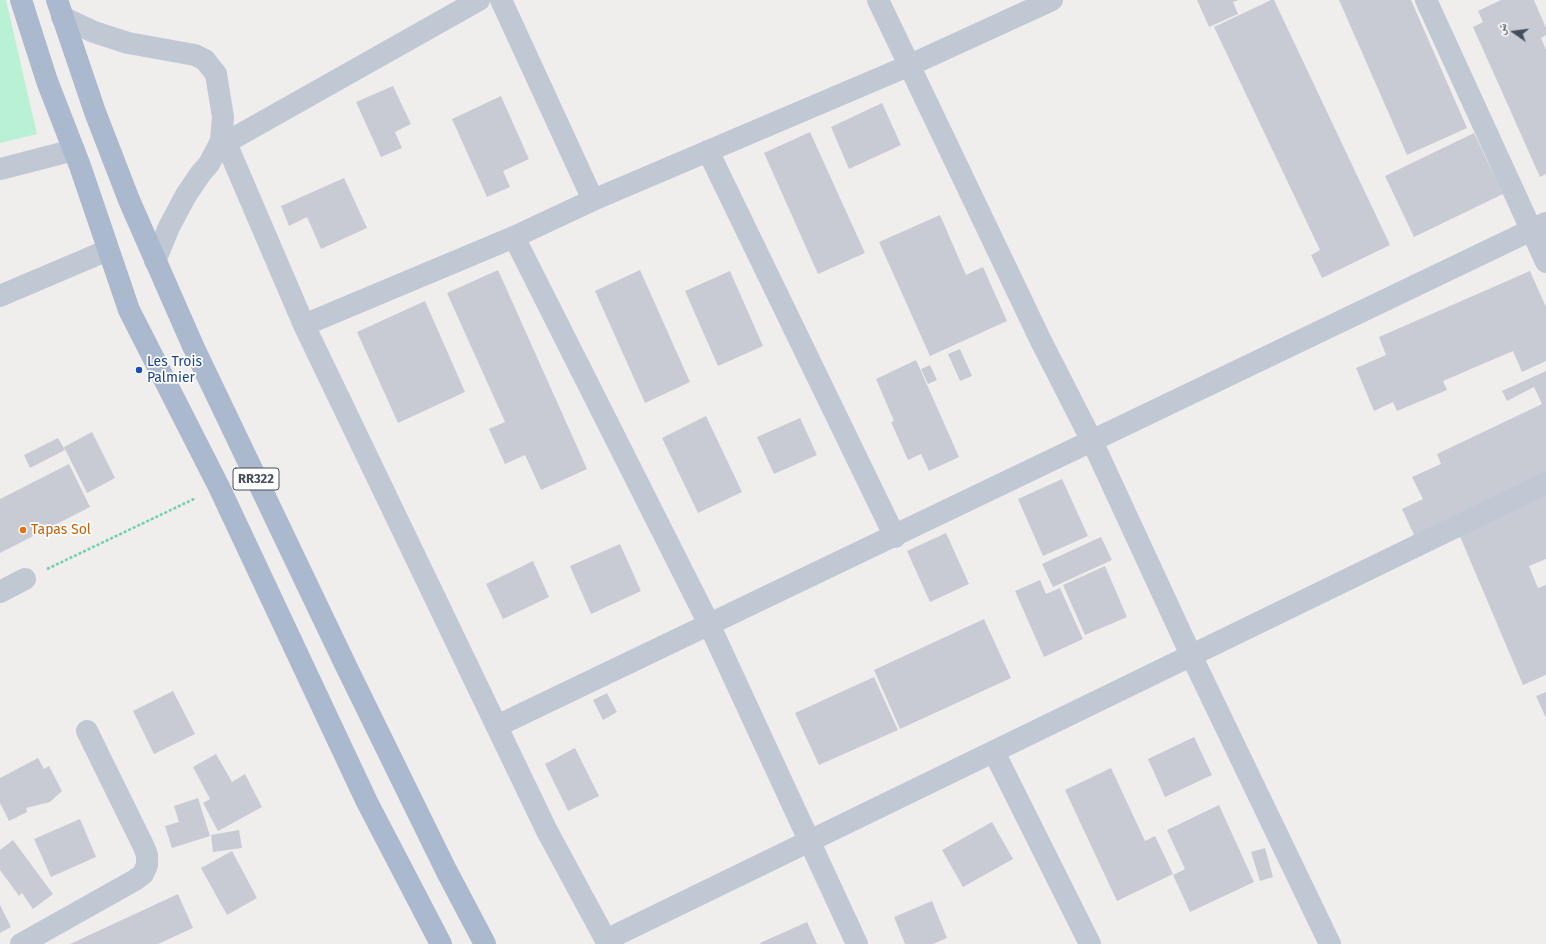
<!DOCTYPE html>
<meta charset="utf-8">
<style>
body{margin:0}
#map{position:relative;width:1546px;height:944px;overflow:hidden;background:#f0eded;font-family:"Fira Sans","Noto Naskh Arabic",sans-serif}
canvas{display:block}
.north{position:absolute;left:1494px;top:12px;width:40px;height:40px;-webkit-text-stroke:3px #fff;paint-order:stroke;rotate:284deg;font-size:11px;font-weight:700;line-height:16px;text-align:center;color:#454e5c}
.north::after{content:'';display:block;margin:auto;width:14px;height:18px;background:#454e5c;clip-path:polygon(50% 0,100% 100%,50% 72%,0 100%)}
</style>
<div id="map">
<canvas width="1546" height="944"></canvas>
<div class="north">ش</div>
</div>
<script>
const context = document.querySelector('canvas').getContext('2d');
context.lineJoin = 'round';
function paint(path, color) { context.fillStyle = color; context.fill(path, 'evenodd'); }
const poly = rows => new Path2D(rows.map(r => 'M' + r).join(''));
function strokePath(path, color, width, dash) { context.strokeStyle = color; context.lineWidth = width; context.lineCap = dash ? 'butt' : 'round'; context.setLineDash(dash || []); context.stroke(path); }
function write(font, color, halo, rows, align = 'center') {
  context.font = font + ' "Fira Sans",sans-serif'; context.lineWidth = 3.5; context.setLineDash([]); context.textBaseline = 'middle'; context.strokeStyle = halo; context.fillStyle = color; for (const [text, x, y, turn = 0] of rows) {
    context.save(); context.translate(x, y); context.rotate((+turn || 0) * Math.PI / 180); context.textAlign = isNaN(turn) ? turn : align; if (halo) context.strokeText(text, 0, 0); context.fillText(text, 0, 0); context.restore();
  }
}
const green = poly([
 [0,0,6,0,37,134,0,143]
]);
const building = poly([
 [1197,0,1239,0,1233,2,1238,14,1209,27],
 [1271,0,1274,0,1390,245,1322,278,1311,255,1320,250,1214,27],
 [1339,0,1411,0,1467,128,1407,155],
 [1501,0,1534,0,1546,28,1546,35,1541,38,1546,50,1546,174,1540,177,1473,27,1483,22,1478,11],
 [393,86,411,124,395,132,402,148,381,157,356,102],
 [501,96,529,159,503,171,510,187,487,197,452,119],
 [882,103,901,145,849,169,831,127],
 [810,132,865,253,818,274,764,153],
 [1474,133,1503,194,1414,237,1385,176],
 [344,178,367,228,321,249,307,217,289,226,281,206],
 [940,215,966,275,983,267,1007,321,930,356,879,242],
 [498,270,587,469,541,490,525,455,505,464,489,429,505,422,447,293],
 [640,270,690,382,645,403,595,291],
 [730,271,763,346,718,366,685,291],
 [1530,271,1546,307,1546,361,1522,372,1513,351,1443,381,1447,390,1397,411,1393,402,1374,411,1356,368,1386,355,1379,337],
 [425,301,465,392,398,423,357,332],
 [960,349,972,376,960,381,948,354],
 [916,360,959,457,929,471,921,454,908,460,891,422,894,421,876,379],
 [930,365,937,380,928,384,921,369],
 [1546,371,1546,473,1415,537,1402,509,1423,499,1412,477,1441,464,1437,454,1542,404,1534,387,1507,401,1502,391],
 [706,416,742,492,698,513,662,438],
 [800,418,817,455,774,474,757,437],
 [92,432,115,478,87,493,64,447],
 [58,438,65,450,30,468,24,455],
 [69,464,90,507,0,553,0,499],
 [1062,479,1088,536,1043,556,1018,499],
 [1546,490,1546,559,1529,566,1538,588,1546,585,1546,675,1523,685,1456,527],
 [946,533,969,584,930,602,907,551],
 [1101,537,1112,560,1053,587,1042,564],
 [620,544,641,591,591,614,570,566],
 [533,561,549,597,503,619,486,584],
 [1105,566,1127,617,1085,635,1063,585],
 [1040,580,1046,594,1060,588,1083,639,1044,657,1015,591],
 [984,619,1011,678,900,729,874,670],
 [874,677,898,730,819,765,795,713],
 [173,691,195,734,154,754,133,711],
 [1546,692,1546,718,1536,696],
 [607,693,617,712,603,720,593,700],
 [1194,737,1212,775,1165,797,1148,759],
 [575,748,599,796,568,811,545,764],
 [216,754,232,782,245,774,262,807,218,831,203,803,210,799,193,767],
 [38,758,44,769,49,766,62,791,50,802,26,808,27,812,9,821,0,803,0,778],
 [1111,768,1145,841,1155,836,1173,874,1117,901,1065,790],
 [198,798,210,836,172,848,165,826,179,822,174,806],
 [1219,805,1254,882,1190,912,1173,875,1185,869,1167,830],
 [80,819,96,857,51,877,34,839],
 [992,822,1013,859,963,887,942,850],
 [239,830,242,848,213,852,211,835],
 [13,840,53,894,33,909,22,893,19,896,0,870,0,850],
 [1265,848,1273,877,1260,881,1251,852],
 [232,851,257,898,227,915,201,868],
 [178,894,193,928,158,944,70,944],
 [932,901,947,938,933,944,905,944,894,917],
 [0,905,11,927,0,933],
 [807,922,817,944,761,944,760,943]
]);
const path = poly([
 [47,569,196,498]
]);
const minor = poly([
 [501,0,593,200],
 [878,0,1041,341,1092,441,1191,655,1330,944],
 [1426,0,1546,262],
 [62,17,94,32,128,43,195,55,205,60,216,74,223,117,221,141,209,164,201,173,186,195,169,227,155,261],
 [226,143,304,325,547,831,608,944],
 [218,147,479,0],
 [708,151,895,537],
 [0,169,74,150],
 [514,237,709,624,857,944],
 [0,296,108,250],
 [304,325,514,237,593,200,908,66,1052,0],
 [0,592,25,579],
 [497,726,1546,223],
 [994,752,1090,944],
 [606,940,1546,483],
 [21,944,135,880,143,874,147,865,147,855,144,847,87,731]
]);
const major = poly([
 [21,0,47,81,80,166,129,310,219,487,367,802,441,944],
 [57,0,95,112,129,200,193,346,346,666,446,870,485,944]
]);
const markers = [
 [139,370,4,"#1a4fb4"],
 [23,530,4,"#e8710a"]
];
const shields = [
 [256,479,46]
];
const shieldNames = [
 ["RR322",256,479]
];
const transitNames = [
 ["Les Trois",147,362],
 ["Palmier",147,378]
];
const foodNames = [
 ["Tapas Sol",31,530]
];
paint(green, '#b8f1d4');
paint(building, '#c9cbd4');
strokePath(path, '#6fd1ab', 2.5, [3, 2]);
strokePath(minor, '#c0c8d4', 22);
strokePath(major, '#abb9ce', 22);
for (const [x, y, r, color] of markers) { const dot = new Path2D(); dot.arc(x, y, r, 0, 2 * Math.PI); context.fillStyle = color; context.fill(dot); strokePath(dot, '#fff', 1.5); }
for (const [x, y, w] of shields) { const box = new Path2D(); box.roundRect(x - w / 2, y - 11, w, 22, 3); context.fillStyle = '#fff'; context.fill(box); strokePath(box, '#454e5c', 1); }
write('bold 13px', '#454e5c', null, shieldNames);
write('14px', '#164399', '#fff', transitNames, 'left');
write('14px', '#c56008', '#fff', foodNames, 'left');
</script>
